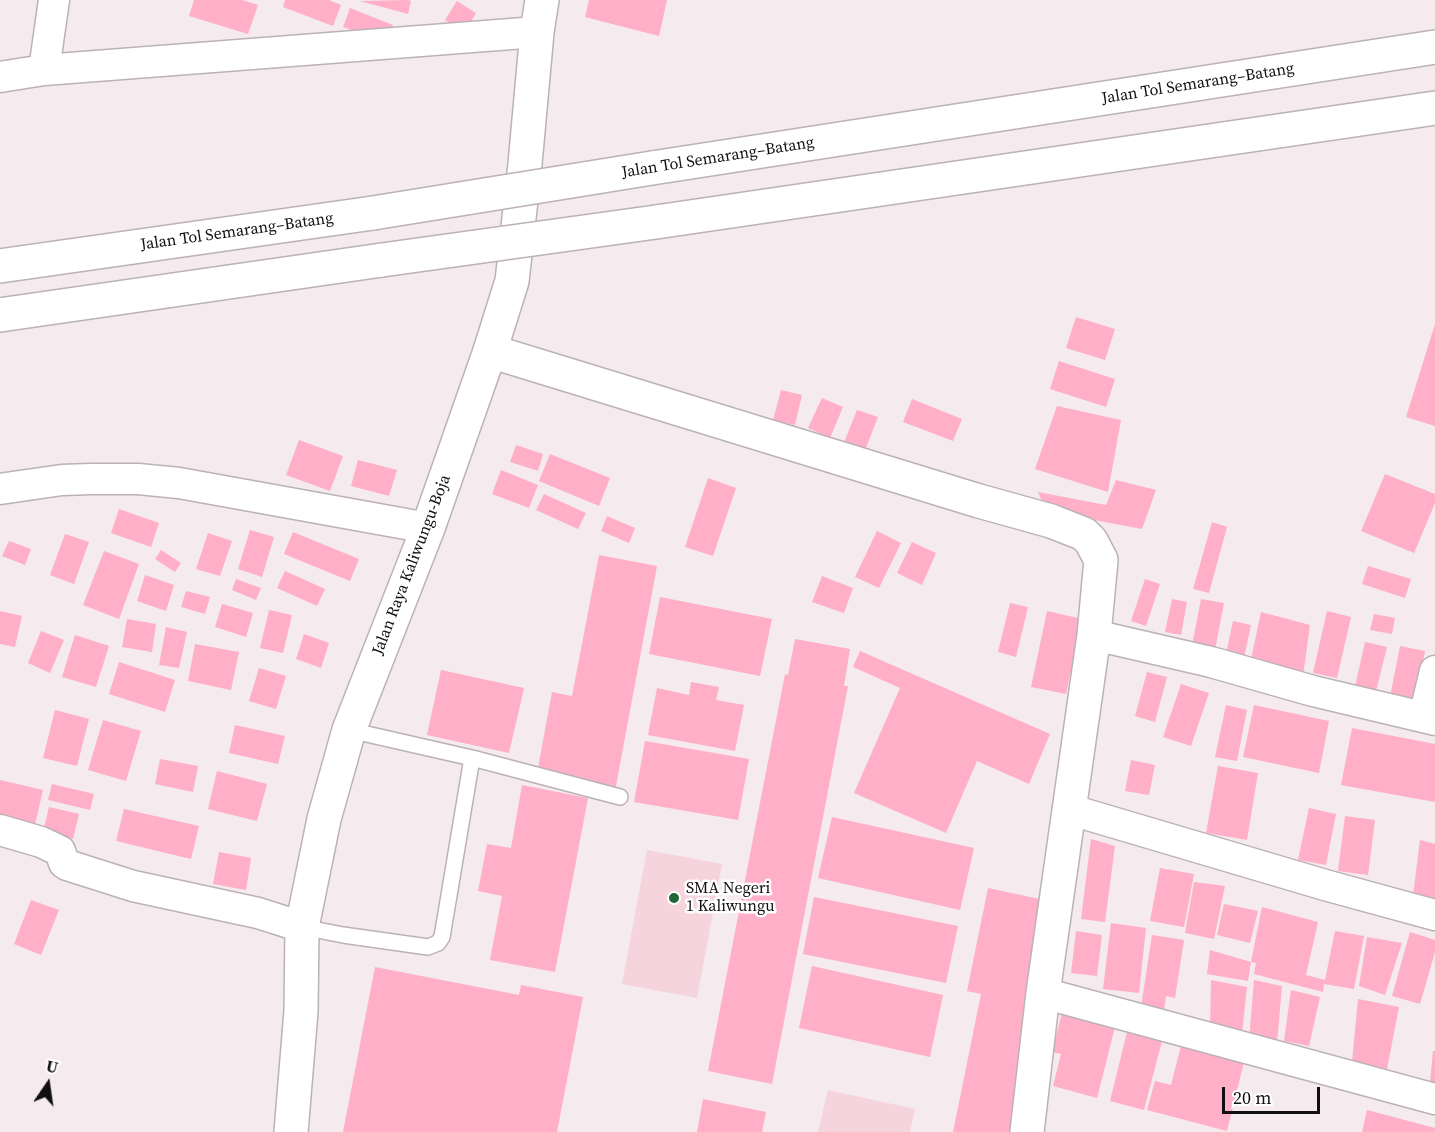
<!DOCTYPE html>
<meta charset="utf-8">
<style>
body{margin:0}
#map{position:relative;width:1435px;height:1132px;overflow:hidden;background:#f5eaed;font-family:"Source Serif 4",serif}
canvas{display:block}
.north{position:absolute;left:18px;top:1054px;width:60px;height:60px;-webkit-text-stroke:4px #fff;paint-order:stroke;rotate:13deg;font-size:16px;font-weight:700;line-height:24px;text-align:center;color:#120f10}
.north::after{content:'';display:block;margin:auto;width:21px;height:27px;background:#120f10;clip-path:polygon(50% 0,100% 100%,50% 72%,0 100%)}
.scale{position:absolute;left:1222px;top:1087px;width:98px;height:27px;box-sizing:border-box;border:3px solid #120f10;border-top:0;padding-left:8px;font-size:18px;line-height:21px;white-space:nowrap;color:#120f10;-webkit-text-stroke:4px #fff;paint-order:stroke}
</style>
<div id="map">
<canvas width="1435" height="1132"></canvas>
<div class="north">U</div>
<div class="scale">20 m</div>
</div>
<script>
const context = document.querySelector('canvas').getContext('2d');
context.lineJoin = 'round';
function paint(path, color) { context.fillStyle = color; context.fill(path, 'evenodd'); }
const poly = rows => new Path2D(rows.map(r => 'M' + r).join(''));
function strokePath(path, color, width, dash) { context.strokeStyle = color; context.lineWidth = width; context.lineCap = dash ? 'butt' : 'round'; context.setLineDash(dash || []); context.stroke(path); }
function write(font, color, halo, rows, align = 'center') {
  context.font = font + ' "Source Serif 4",serif'; context.lineWidth = 5; context.setLineDash([]); context.textBaseline = 'middle'; context.strokeStyle = halo; context.fillStyle = color; for (const [text, x, y, turn = 0] of rows) {
    context.save(); context.translate(x, y); context.rotate((+turn || 0) * Math.PI / 180); context.textAlign = isNaN(turn) ? turn : align; if (halo) context.strokeText(text, 0, 0); context.fillText(text, 0, 0); context.restore();
  }
}
const green = poly([
 [647,850,722,864,697,998,622,984],
 [828,1090,915,1109,910,1132,818,1132]
]);
const building = poly([
 [194,0,242,0,258,5,248,34,189,16],
 [285,0,329,0,341,5,333,26,283,7],
 [408,0,411,1,408,14,360,1],
 [589,0,667,0,659,36,585,17],
 [457,1,476,13,465,32,445,20],
 [350,8,393,25,386,43,343,27],
 [1076,317,1115,329,1105,360,1066,348],
 [1435,324,1435,426,1406,417],
 [1059,361,1115,379,1106,407,1050,389],
 [781,390,802,395,795,425,773,420],
 [822,398,843,407,830,438,808,428],
 [912,399,962,419,953,441,903,422],
 [1057,406,1121,420,1108,492,1035,469],
 [857,410,878,417,864,453,843,445],
 [299,440,343,456,330,491,286,475],
 [516,445,543,454,538,471,510,462],
 [550,454,610,478,599,506,539,481],
 [358,460,397,470,389,496,351,486],
 [501,470,538,485,529,508,492,494],
 [1385,474,1435,494,1435,503,1414,553,1361,531],
 [708,478,736,488,713,556,685,547],
 [1116,480,1156,490,1142,529,1046,511,1038,492,1106,505],
 [544,494,586,513,578,529,536,510],
 [119,509,159,523,151,547,111,533],
 [607,516,635,528,629,543,601,531],
 [1212,522,1227,527,1209,593,1193,589],
 [250,530,274,537,262,577,238,569],
 [877,531,901,543,879,588,855,577],
 [293,532,359,559,350,581,284,554],
 [208,533,232,541,220,576,196,569],
 [65,534,89,542,74,584,50,575],
 [9,541,31,549,25,565,2,556],
 [912,542,936,553,922,585,897,573],
 [161,550,181,563,175,572,155,559],
 [104,551,139,564,119,619,83,605],
 [599,555,657,566,615,791,558,776,558,772,538,768,552,692,572,696],
 [1368,566,1411,579,1405,598,1362,584],
 [285,571,325,589,317,606,277,588],
 [145,575,174,585,166,611,137,601],
 [822,576,853,588,844,613,812,602],
 [236,579,261,588,256,600,232,590],
 [1145,579,1160,584,1146,626,1131,621],
 [186,591,210,597,205,614,181,607],
 [660,597,772,619,760,676,649,654],
 [1172,599,1187,602,1181,635,1165,632],
 [1201,599,1224,603,1214,655,1191,650],
 [1010,603,1028,607,1016,657,998,652],
 [222,604,253,613,246,637,215,627],
 [269,610,292,615,283,653,260,648],
 [0,611,22,616,15,647,0,644],
 [1047,611,1082,619,1066,694,1031,687],
 [1327,611,1351,617,1337,678,1313,673],
 [1261,612,1310,625,1303,676,1250,664],
 [1374,614,1395,618,1392,634,1370,630],
 [127,619,156,624,152,652,122,647],
 [1233,621,1251,625,1244,658,1226,654],
 [166,627,187,632,179,668,159,665],
 [41,631,64,640,50,673,28,663],
 [304,634,329,643,321,668,296,659],
 [75,635,109,646,96,687,62,677],
 [795,639,850,649,844,686,848,686,772,1084,708,1071,785,674,788,675],
 [1365,642,1387,647,1375,695,1354,691],
 [195,644,239,652,231,690,188,681],
 [1400,646,1425,651,1415,702,1390,697],
 [860,651,1050,734,1029,784,977,761,946,833,854,793,900,688,853,667],
 [119,662,175,680,165,712,109,694],
 [259,668,286,676,276,709,249,701],
 [441,670,524,688,509,753,427,735],
 [1147,672,1167,677,1155,722,1135,716],
 [691,682,719,687,716,700,744,705,735,751,648,735,657,688,689,695],
 [1181,684,1209,693,1191,746,1163,737],
 [1226,705,1247,710,1237,761,1215,757],
 [1254,705,1329,721,1319,773,1243,757],
 [55,710,89,719,77,766,43,758],
 [103,720,141,731,126,781,88,770],
 [235,725,285,736,278,764,229,753],
 [1352,728,1435,744,1435,802,1341,785],
 [645,741,749,759,738,820,634,802],
 [160,759,198,766,193,792,155,784],
 [1131,760,1155,765,1149,795,1125,791],
 [1218,766,1258,773,1247,840,1206,833],
 [217,771,267,784,257,821,208,809],
 [0,780,43,790,34,829,0,822],
 [52,784,94,794,90,810,48,800],
 [522,785,588,798,555,972,490,960,502,896,478,891,487,844,511,848],
 [49,807,79,814,73,839,43,832],
 [1309,808,1336,814,1326,865,1298,860],
 [124,809,199,826,191,859,116,841],
 [1345,816,1375,820,1368,875,1338,871],
 [832,817,974,848,960,910,818,878],
 [1091,839,1115,846,1105,922,1081,919],
 [1420,840,1435,844,1435,899,1413,895],
 [219,852,251,858,246,890,213,884],
 [1160,868,1194,874,1184,927,1150,921],
 [1194,882,1225,886,1214,939,1185,933],
 [988,888,1049,901,1012,1132,953,1132,981,994,967,991],
 [814,897,958,926,946,983,803,954],
 [31,900,59,910,41,955,14,944],
 [1224,904,1258,911,1250,943,1217,935],
 [1262,907,1318,922,1306,975,1325,980,1335,931,1364,936,1354,989,1324,984,1323,992,1254,974,1256,963,1251,962],
 [1111,923,1146,928,1139,993,1103,989],
 [1076,931,1102,935,1097,976,1071,973],
 [1410,932,1435,940,1435,952,1420,1004,1392,996],
 [1152,935,1184,940,1175,998,1166,996,1164,1010,1141,1007],
 [1367,937,1402,943,1385,995,1359,986],
 [1210,950,1251,962,1248,981,1207,974],
 [812,966,943,995,930,1057,799,1028],
 [375,967,519,995,521,985,583,997,557,1132,343,1132],
 [1211,980,1247,987,1242,1034,1210,1031],
 [1254,980,1282,986,1277,1043,1249,1041],
 [1291,990,1320,997,1309,1046,1284,1041],
 [1358,999,1399,1007,1387,1069,1352,1062],
 [1062,1013,1115,1027,1097,1098,1053,1086,1061,1054,1052,1052],
 [1127,1032,1162,1041,1144,1110,1110,1101],
 [1181,1046,1244,1062,1227,1131,1147,1110,1155,1081,1171,1085],
 [1433,1051,1435,1051,1435,1094,1429,1093],
 [703,1099,766,1112,762,1132,697,1132],
 [1367,1110,1435,1128,1435,1132,1362,1132]
]);
const service = poly([
 [472,758,620,797],
 [302,927,343,935,428,947,438,943,442,937,472,758,349,730]
]);
const minor = poly([
 [44,70,54,0],
 [0,77,44,70,537,32],
 [0,489,62,480,91,479,138,479,179,483,428,528],
 [1094,635,1211,662,1313,691,1435,720],
 [1424,717,1435,671],
 [1068,809,1325,885,1435,915],
 [0,830,41,842,60,851,64,863,67,865,133,886,258,913,302,927],
 [1043,993,1435,1099]
]);
const tertiary = poly([
 [490,351,979,501,1051,521,1084,534,1091,541,1101,560,1094,635,1043,993,1027,1132]
]);
const secondary = poly([
 [291,1132,301,1011,302,927,324,819,349,730,428,528,490,351,512,281,525,164,537,32,542,0]
]);
const motorway = poly([
 [652,168,1435,47],
 [656,222,1435,108],
 [0,266,373,213],
 [0,315,382,260]
]);
const motorwayBridge = poly([
 [373,213,652,168],
 [382,260,656,222]
]);
const markers = [
 [674,898,6,"#1f6734"]
];
const streetNames = [
 ["Jalan Tol Semarang–Batang",1198,84,-9],
 ["Jalan Tol Semarang–Batang",718,158,-9],
 ["Jalan Tol Semarang–Batang",237,232,-8],
 ["Jalan Raya Kaliwungu-Boja",412,565,-69]
];
const poiNames = [
 ["SMA Negeri",686,889],
 ["1 Kaliwungu",686,907]
];
paint(green, '#f5d4dd');
paint(building, '#ffafc7');
strokePath(service, '#bcb2b5', 18);
strokePath(minor, '#bcb2b5', 33);
strokePath(tertiary, '#bcb2b5', 36);
strokePath(secondary, '#bcb2b5', 36);
strokePath(motorway, '#bcb2b5', 36);
strokePath(service, '#fff', 15);
strokePath(minor, '#fff', 30);
strokePath(tertiary, '#fff', 33);
strokePath(secondary, '#fff', 33);
strokePath(motorway, '#fff', 33);
strokePath(motorwayBridge, '#bcb2b5', 36, []);
strokePath(motorwayBridge, '#fff', 33);
for (const [x, y, r, color] of markers) { const dot = new Path2D(); dot.arc(x, y, r, 0, 2 * Math.PI); context.fillStyle = color; context.fill(dot); strokePath(dot, '#fff', 2); }
write('16px', '#120f10', '#fff', streetNames);
write('16px', '#120f10', '#fff', poiNames, 'left');
</script>
